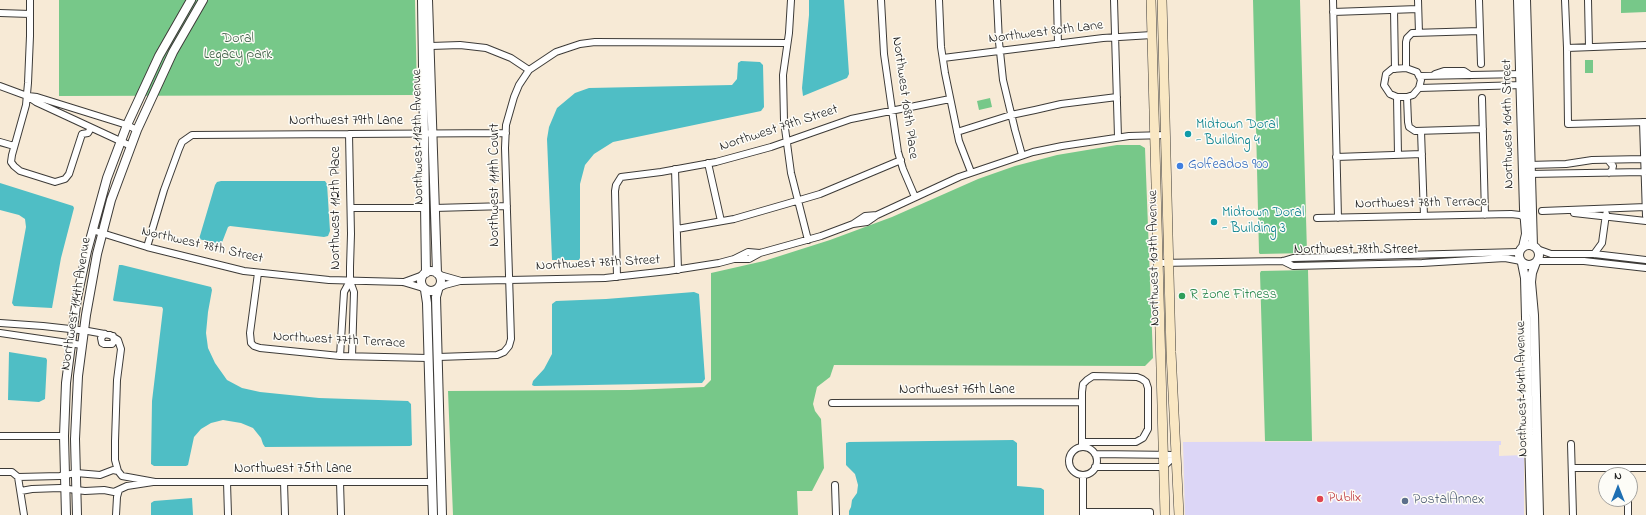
<!DOCTYPE html>
<style>
body{margin:0}
#map{position:relative;width:1646px;height:515px;overflow:hidden;background:#f7ead6;font-family:"Indie Flower",sans-serif}
canvas{display:block}
.north{position:absolute;left:1598px;top:467px;width:40px;height:40px;box-sizing:border-box;background:#fdfcf7;border:1px solid #a3a29f;border-radius:50%;rotate:0deg;font-size:11px;font-weight:700;line-height:16px;text-align:center;color:#1c1c1c}
.north::after{content:'';display:block;margin:auto;width:14px;height:18px;background:#1f6fb2;clip-path:polygon(50% 0,100% 100%,50% 72%,0 100%)}
</style>
<div id="map">
<canvas width="1646" height="515"></canvas>
<div class="north">N</div>
</div>
<script>
const context = document.querySelector('canvas').getContext('2d');
context.lineJoin = 'round';
function paint(path, color) { context.fillStyle = color; context.fill(path, 'evenodd'); }
const poly = rows => new Path2D(rows.map(r => 'M' + r).join(''));
function strokePath(path, color, width, dash) { context.strokeStyle = color; context.lineWidth = width; context.lineCap = dash ? 'butt' : 'round'; context.setLineDash(dash || []); context.stroke(path); }
function write(font, color, halo, rows, align = 'center') {
  context.font = font + ' "Indie Flower",sans-serif'; context.lineWidth = 3; context.setLineDash([]); context.textBaseline = 'middle'; context.strokeStyle = halo; context.fillStyle = color; for (const [text, x, y, turn = 0] of rows) {
    context.save(); context.translate(x, y); context.rotate((+turn || 0) * Math.PI / 180); context.textAlign = isNaN(turn) ? turn : align; if (halo) context.strokeText(text, 0, 0); context.fillText(text, 0, 0); context.restore();
  }
}
const built = poly([
 [1501,441,1501,445,1499,445,1499,456,1524,455,1524,515,1185,515,1183,442]
]);
const green = poly([
 [59,0,415,0,417,95,59,96],
 [1253,0,1300,0,1307,253,1260,254,1259,253],
 [1621,0,1646,0,1646,12,1621,13],
 [1585,60,1593,60,1593,73,1585,73],
 [990,98,992,107,979,110,977,101],
 [1117,145,1140,145,1145,148,1153,358,1145,366,834,365,830,377,817,387,813,404,815,411,821,419,824,468,812,491,797,491,798,515,453,515,448,391,630,390,704,387,711,380,711,273,764,261,830,240,892,217,978,179,1015,166,1057,155],
 [1308,270,1312,441,1265,441,1260,273,1261,271]
]);
const water = poly([
 [809,0,844,0,849,74,847,78,803,96,802,88,809,15],
 [741,61,760,62,763,65,764,107,761,111,613,142,594,154,585,165,580,184,580,258,579,260,552,260,547,139,549,127,557,108,575,93,589,88,732,85,737,79,738,63],
 [221,181,325,181,327,184,330,231,328,236,324,237,230,226,228,227,221,245,199,239,215,185,217,182],
 [0,183,73,206,74,208,61,258,52,308,14,306,12,303,26,227,25,219,19,215,0,210],
 [119,265,122,265,211,287,212,290,208,312,206,333,208,348,215,363,227,380,242,388,260,392,319,398,408,401,411,404,412,445,410,446,265,447,263,444,261,438,253,428,241,423,223,420,211,423,201,429,194,437,188,465,186,466,154,466,151,464,152,401,163,309,162,307,114,301,113,300],
 [694,292,699,294,705,379,702,383,534,386,532,385,533,381,544,369,552,354,552,304,556,301,606,299],
 [9,352,46,358,47,360,45,399,39,402,8,400],
 [1013,440,1017,443,1017,486,1041,488,1044,490,1044,515,849,515,849,511,851,507,852,500,857,493,858,485,855,474,846,465,846,443,849,442],
 [192,498,193,515,151,515,151,503,154,501]
]);
const minor = poly([
 [30,0,30,36,28,83,26,105,12,155,11,162,14,166,20,171,55,182,65,179,69,174,82,134,88,133,91,128],
 [791,0,789,33,783,75,784,121,791,173,808,240],
 [881,0,884,54,898,152,903,169,915,197],
 [939,0,941,47,945,73,959,141,971,172],
 [997,0,999,42,1003,80,1015,130,1022,155],
 [1057,0,1058,44],
 [1114,0,1118,137],
 [1333,0,1338,218],
 [1418,0,1419,33],
 [1479,0,1481,64],
 [1565,0,1567,48],
 [1588,0,1589,47],
 [1394,10,1395,69],
 [1333,12,1418,9],
 [0,13,30,14],
 [1646,45,1567,48,1568,124,1646,122],
 [431,46,460,45,486,48,511,58,529,70],
 [943,58,1103,38,1152,35],
 [1406,68,1417,72,1421,80,1419,88,1413,95,1407,97,1397,97,1390,94,1384,85,1386,74,1392,69,1406,68],
 [1406,68,1406,42,1407,38,1412,33,1480,31],
 [1435,74,1444,71,1464,71,1470,75],
 [1419,76,1523,74],
 [0,86,27,96,36,102,131,146],
 [1419,88,1523,85],
 [28,96,37,97,127,125,137,130],
 [1397,97,1398,155],
 [1407,97,1408,122,1409,127,1415,131,1483,129],
 [1482,98,1485,215],
 [1643,122,1646,216],
 [1421,131,1424,216],
 [957,132,1011,115,1035,110,1061,104,1117,97],
 [0,142,14,146],
 [1336,157,1422,154],
 [1608,160,1613,166,1612,170,1609,173],
 [708,163,721,221],
 [1528,165,1566,164,1592,160,1644,159],
 [675,169,678,270],
 [1528,174,1644,172],
 [351,208,424,208],
 [434,208,507,206],
 [1542,211,1646,207],
 [1574,213,1646,221],
 [1317,218,1511,214,1520,215,1524,217],
 [853,224,865,216,877,215],
 [677,229,734,219,786,204,820,194,901,160],
 [92,230,147,247,244,271,329,280,403,282,423,288],
 [147,247,164,190,179,149,182,142,192,135,506,133],
 [1537,249,1551,254,1594,254,1646,260],
 [1594,254,1602,243,1606,214],
 [734,259,749,259,760,253],
 [1283,261,1293,266,1422,263,1505,258,1521,261],
 [1537,261,1584,261,1646,268],
 [1158,263,1283,261,1293,258,1519,252],
 [258,273,250,333,251,343,254,346,260,348,340,356,428,358],
 [440,275,461,281,605,278,668,271,719,263,734,259,748,252,760,253,821,236,853,224,867,222,877,215,959,177,1033,152,1062,146,1129,136,1166,135],
 [617,277,615,191,616,185,621,177,661,172,716,162,771,147,851,119,950,99],
 [350,281,354,292,352,356],
 [404,282,423,275],
 [439,288,445,285,460,281],
 [0,323,43,326,88,331,110,335,118,340,121,349,117,380,115,441,115,460,118,471],
 [0,333,82,345],
 [105,334,101,338,102,343,104,344,112,344,114,341,113,336],
 [340,356,344,292,350,281,350,267,351,234,349,134],
 [438,357,497,355,504,352,509,346,511,339,505,148,506,125,514,97,519,85,529,70,556,52,580,44,595,42,787,43],
 [832,403,1082,402],
 [0,436,64,436],
 [1082,442,1136,442,1143,438,1148,429,1148,388,1146,382,1142,379,1137,377,1093,376,1087,380,1083,384,1082,392,1082,447],
 [1571,444,1573,515],
 '1069 461a14 14 0 1 1 28 0a14 14 0 1 1-28 0Z',
 [1095,454,1176,455],
 [1095,467,1163,467,1176,455],
 [1572,468,1646,468],
 [0,472,12,472,18,477,24,515],
 [18,477,60,476,76,473,100,475,113,470,118,471,122,476,155,482,432,482],
 [227,482,228,515],
 [284,482,285,515],
 [340,482,341,515],
 [835,485,836,515],
 [21,491,32,489,60,488,85,491,104,490,114,492,127,486,153,482],
 [1628,499,1628,515],
 [1083,512,1150,512,1150,515],
 [116,515,117,497,119,490],
 [1083,515,1083,475]
]);
const tertiary = poly([
 [422,0,426,273],
 [428,0,437,273],
 [1518,0,1524,209,1526,234,1523,247],
 [1526,0,1533,246],
 '1519 255a10 10 0 1 1 20 0a10 10 0 1 1-20 0Z',
 [1536,262,1532,273,1531,282,1534,315,1539,515],
 [1522,263,1525,278,1531,515],
 '421 281a10 10 0 1 1 20 0a10 10 0 1 1-20 0Z',
 [425,290,427,303,433,515],
 [438,290,436,297,442,515],
 [66,515,64,436,66,383,77,298,87,251,107,178,127,125,159,56,191,0],
 [77,515,75,439,78,376,86,315,97,254,111,200,137,130,173,52,203,0]
]);
const secondary = poly([
 [1151,0,1165,515],
 [1162,0,1171,352,1179,515]
]);
const markers = [
 [1188,134,4,"#0f9aa8"],
 [1180,166,4,"#3f7fe0"],
 [1214,222,4,"#0f9aa8"],
 [1182,296,4,"#2e9e5b"],
 [1320,499,4,"#e0444e"],
 [1405,501,4,"#5c6f8a"]
];
const streetNames = [
 ["Northwest 80th Lane",1046,33,-7],
 ["Northwest 108th Place",904,98,82],
 ["Northwest 79th Lane",346,122],
 ["Northwest 104th Street",1509,124,-91],
 ["Northwest 79th Street",779,129,-18],
 ["Northwest 112th Avenue",419,137,-91],
 ["Northwest 111th Court",496,185,-90],
 ["Northwest 78th Terrace",1421,204,-1],
 ["Northwest 112th Place",337,208,-90],
 ["Northwest 78th Street",202,246,13],
 ["Northwest 78th Street",1356,251],
 ["Northwest 107th Avenue",1155,258,-91],
 ["Northwest 78th Street",598,264,-3],
 ["Northwest 114th Avenue",77,304,-81],
 ["Northwest 77th Terrace",339,341,3],
 ["Northwest 104th Avenue",1523,389,-91],
 ["Northwest 76th Lane",957,391],
 ["Northwest 75th Lane",293,470]
];
const parkNames = [
 ["Doral",238,40],
 ["Legacy park",238,56]
];
const cultureNames = [
 ["Midtown Doral",1196,126],
 ["- Building 4",1196,142],
 ["Midtown Doral",1222,214],
 ["- Building 3",1222,230]
];
const shopNames = [
 ["Golfeados 900",1188,166]
];
const leisureNames = [
 ["R Zone Fitness",1190,296]
];
const healthNames = [
 ["Publix",1328,499]
];
const serviceNames = [
 ["PostalAnnex",1413,501]
];
paint(built, '#dcd6f6');
paint(green, '#77c889');
paint(water, '#4fbec5');
strokePath(minor, '#3d3b38', 8);
strokePath(tertiary, '#3d3b38', 10);
strokePath(secondary, '#3d3b38', 10);
strokePath(minor, '#fff', 6);
strokePath(tertiary, '#fff', 8);
strokePath(secondary, '#f9e7c3', 9);
for (const [x, y, r, color] of markers) { const dot = new Path2D(); dot.arc(x, y, r, 0, 2 * Math.PI); context.fillStyle = color; context.fill(dot); strokePath(dot, '#fdfcf7', 1.5); }
write('14px', '#1c1c1c', '#fdfcf7', streetNames);
write('14px', '#406148', '#fdfcf7', parkNames);
write('14px', '#0d838f', '#fdfcf7', cultureNames, 'left');
write('14px', '#366cbe', '#fdfcf7', shopNames, 'left');
write('14px', '#27864d', '#fdfcf7', leisureNames, 'left');
write('14px', '#be3a42', '#fdfcf7', healthNames, 'left');
write('14px', '#4e5e75', '#fdfcf7', serviceNames, 'left');
</script>
